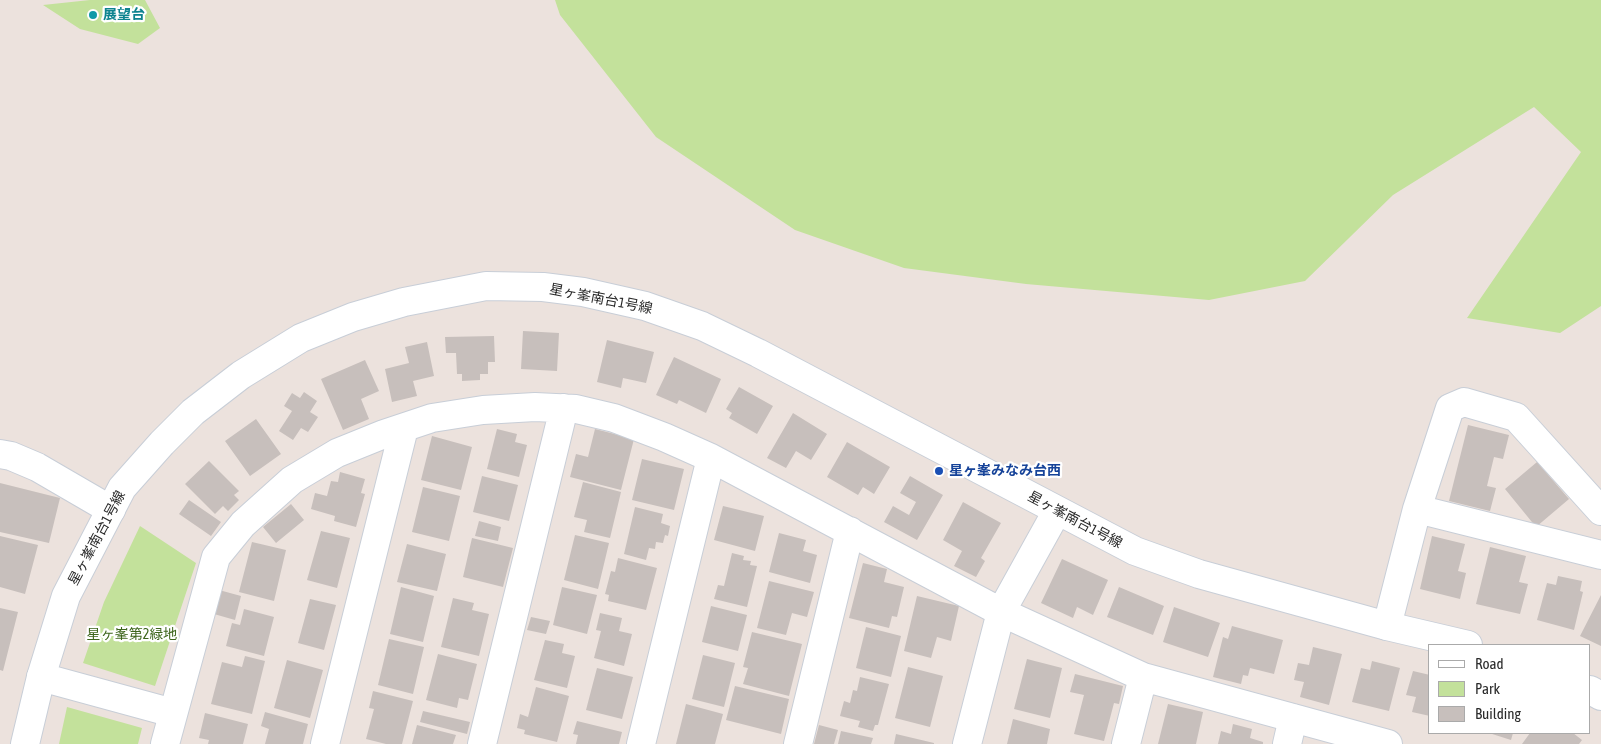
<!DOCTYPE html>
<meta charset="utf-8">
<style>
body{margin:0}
#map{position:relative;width:1601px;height:744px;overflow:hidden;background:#ece2dd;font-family:"Asap Condensed",sans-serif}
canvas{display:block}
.legend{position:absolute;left:1428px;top:644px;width:162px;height:90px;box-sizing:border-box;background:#fff;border:1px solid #aaa;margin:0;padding:6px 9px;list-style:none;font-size:15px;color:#2a2a2a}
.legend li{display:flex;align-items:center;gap:10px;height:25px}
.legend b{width:25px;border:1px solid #aaa}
</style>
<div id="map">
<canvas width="1601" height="744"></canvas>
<ul class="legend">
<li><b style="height:6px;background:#fff"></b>Road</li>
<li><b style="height:14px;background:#c3e19b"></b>Park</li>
<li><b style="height:14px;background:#c7bfbc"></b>Building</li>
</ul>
</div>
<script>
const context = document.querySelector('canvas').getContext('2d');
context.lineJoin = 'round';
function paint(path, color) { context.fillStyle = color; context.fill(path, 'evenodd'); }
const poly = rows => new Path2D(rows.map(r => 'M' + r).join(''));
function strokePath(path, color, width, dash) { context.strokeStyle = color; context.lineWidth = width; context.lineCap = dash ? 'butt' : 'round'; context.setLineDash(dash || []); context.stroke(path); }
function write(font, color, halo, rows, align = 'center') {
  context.font = font + ' "Asap Condensed","Noto Sans JP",sans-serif'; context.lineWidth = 4.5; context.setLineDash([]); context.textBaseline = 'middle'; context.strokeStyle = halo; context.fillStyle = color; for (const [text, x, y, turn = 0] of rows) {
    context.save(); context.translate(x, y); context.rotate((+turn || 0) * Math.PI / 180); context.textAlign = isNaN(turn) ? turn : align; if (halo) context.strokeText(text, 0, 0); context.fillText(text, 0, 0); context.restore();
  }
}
const green = poly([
 [90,0,145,0,160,28,138,44,80,29,43,5],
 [555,0,1601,0,1601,306,1560,333,1467,318,1581,152,1534,107,1393,195,1305,281,1209,300,1026,284,904,268,795,230,656,137,560,15],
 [140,526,196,563,155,686,83,663,104,602],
 [67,707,142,728,138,744,59,744]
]);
const building = poly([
 [523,331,559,333,557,371,521,369],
 [494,336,495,362,488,362,488,374,480,374,480,380,462,381,462,374,457,374,456,353,446,353,445,337],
 [607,340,654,352,646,383,623,378,621,388,597,382],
 [427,342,434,376,413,381,417,396,392,402,385,369,409,363,405,347],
 [674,357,721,379,706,413,679,400,677,404,656,395],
 [365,360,379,391,361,399,369,419,343,430,321,379],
 [739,387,773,406,757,434,729,418,732,413,726,409],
 [304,392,317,401,310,412,318,417,308,432,301,428,293,440,279,431,292,411,284,406,292,393,300,398],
 [793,413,827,434,811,460,796,451,786,468,767,458],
 [256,419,281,454,250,476,225,441],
 [1468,425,1509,435,1503,459,1494,457,1487,486,1496,488,1490,511,1449,501],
 [497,429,517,434,515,442,527,445,519,477,487,469],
 [595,429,634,439,621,490,570,477,576,454,588,457],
 [432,436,472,447,461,490,421,480],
 [847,442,890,467,874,494,863,487,858,495,827,477],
 [642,459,684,469,674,510,632,500],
 [209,461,239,491,234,495,239,500,228,511,223,506,215,514,185,484],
 [1537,462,1569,499,1536,527,1505,489],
 [340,472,365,479,361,493,365,494,356,527,334,521,335,516,311,509,315,493,327,496,331,481,338,482],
 [482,476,518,485,509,521,473,512],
 [910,476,943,495,917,540,884,522,893,506,909,515,916,502,900,493],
 [583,482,621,492,610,538,584,532,587,520,574,517],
 [0,483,60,498,49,543,0,532],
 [423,487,460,496,449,541,412,532],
 [189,500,221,522,211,536,179,514],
 [963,502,1001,523,981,558,985,561,976,577,954,566,962,551,943,540],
 [291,504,304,520,276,543,263,527],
 [723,506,764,516,755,551,714,540],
 [635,507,663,514,661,523,670,526,668,536,665,535,663,543,656,542,655,549,649,548,646,560,624,554],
 [479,521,501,527,498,541,475,536],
 [321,531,350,538,337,588,307,580],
 [779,533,806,540,803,551,817,555,810,583,769,572],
 [575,535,609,543,598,589,564,580],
 [0,536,38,545,25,594,0,587],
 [1432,536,1465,544,1458,571,1466,573,1460,599,1420,589],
 [472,538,513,548,503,587,463,577],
 [252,542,286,550,274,601,239,592],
 [407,544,446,554,437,591,397,582],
 [1490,547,1526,556,1519,582,1528,584,1520,614,1476,604],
 [732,553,744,556,743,560,751,561,750,565,757,566,747,607,714,599,718,585,724,586],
 [618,558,657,568,646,610,608,601,609,595,605,594,611,571,615,572],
 [1062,559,1108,580,1093,615,1077,607,1073,618,1041,603],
 [863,563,887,569,884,582,904,587,897,617,892,616,889,628,849,618],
 [1558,576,1582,581,1580,591,1583,592,1574,630,1537,620,1547,583,1556,585],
 [769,581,814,592,807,617,792,613,786,635,757,628],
 [401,587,434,596,423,642,390,634],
 [562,587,597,595,587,634,553,625],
 [1119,587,1164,606,1153,635,1107,617],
 [219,590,241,596,235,620,214,614],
 [1601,595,1601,646,1580,636],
 [917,596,959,606,951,641,937,637,931,658,904,651],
 [453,598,474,603,472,610,489,614,479,656,441,647],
 [310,599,336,605,324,650,298,643],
 [711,606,747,615,738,651,702,642],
 [1174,607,1220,623,1208,657,1163,642],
 [0,608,18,612,3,671,0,670],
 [244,609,274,617,264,656,226,646,232,623,240,625],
 [600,613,622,618,619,631,632,634,624,666,594,658,601,631,596,630],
 [531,617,550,621,546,634,527,630],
 [1232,626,1283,640,1274,674,1250,668,1248,676,1243,675,1241,684,1213,677,1223,637,1228,639],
 [866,627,901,636,891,677,856,668],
 [752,632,802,644,789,696,743,684,748,668,743,667],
 [389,639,424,647,413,694,378,685],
 [545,640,564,644,562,653,575,656,567,688,534,680],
 [1313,647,1342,654,1329,705,1300,697,1304,682,1294,680,1298,663,1309,665],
 [438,654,477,664,468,700,459,698,457,708,426,700],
 [703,655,735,663,724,707,692,699],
 [245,656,265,661,252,714,211,704,222,662,242,667],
 [1027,659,1062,668,1050,718,1014,709],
 [287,660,323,670,310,718,274,708],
 [1372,661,1400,668,1389,711,1352,702,1361,668,1370,670],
 [908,667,943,676,930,727,895,718],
 [597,668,633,677,622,719,586,710],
 [1413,671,1430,675,1430,716,1412,712,1416,697,1406,695],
 [1075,674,1123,686,1119,704,1114,703,1104,741,1074,734,1084,695,1070,692],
 [860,677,889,684,878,725,875,725,873,731,858,727,860,721,840,716,844,701,850,703,853,690,857,691],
 [735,686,789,699,781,734,726,720],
 [536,687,569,696,557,742,524,734,525,730,517,728,520,714,528,717],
 [373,691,413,701,402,744,386,744,366,739,374,709,369,708],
 [686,704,723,714,715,744,676,744],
 [1168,704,1203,712,1196,744,1158,744],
 [423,711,470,722,467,734,420,722],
 [265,712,308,724,303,744,265,744,269,729,261,726],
 [205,713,248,724,243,744,208,744,209,740,199,738],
 [1013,719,1050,729,1047,744,1007,744],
 [577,721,622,732,619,744,576,744,578,735,573,734],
 [1233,724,1252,729,1250,738,1263,742,1263,744,1218,744,1221,731,1231,734],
 [417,725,456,735,453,744,412,744],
 [819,725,838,730,834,744,814,744],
 [841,731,873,738,871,744,838,744],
 [1489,733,1513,733,1511,740],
 [1530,733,1573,733,1582,740,1579,744,1522,744],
 [896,734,934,743,934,744,894,744]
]);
const minor = poly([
 [0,454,11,456,37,467,111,510],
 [1417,509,1601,555],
 [1387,626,1417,509,1450,408,1464,402,1516,417,1601,511],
 [41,677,173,713],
 [165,744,216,557,243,524,292,480,337,453,384,434,432,418,483,410,535,407,576,409,614,418,664,437,711,458,1001,612,1143,677,1388,744],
 [325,744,404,428],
 [482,744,564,408],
 [641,744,711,458],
 [798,744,850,531],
 [967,744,1001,612,1057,511],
 [1126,744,1143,677],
 [1287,744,1293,718]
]);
const tertiary = poly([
 [1590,690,1601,696],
 [25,744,41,677,66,596,122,488,162,443,193,412,241,375,301,338,353,317,404,302,486,286,543,287,583,292,645,306,702,326,758,353,1135,551,1199,574,1387,626,1468,645]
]);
const markers = [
 [93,15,5,"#0f9aa8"],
 [939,471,5,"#1a4fb4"]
];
const cultureNames = [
 ["展望台",103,15]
];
const streetNames = [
 ["星ヶ峯南台1号線",601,299,11],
 ["星ヶ峯南台1号線",1075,520,28],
 ["星ヶ峯南台1号線",97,538,-62]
];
const transitNames = [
 ["星ヶ峯みなみ台西",949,471]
];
const parkNames = [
 ["星ヶ峯第2緑地",132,635]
];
paint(green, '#c3e19b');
paint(building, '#c7bfbc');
strokePath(minor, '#c8ced7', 30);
strokePath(tertiary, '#c8ced7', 30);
strokePath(minor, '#fff', 28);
strokePath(tertiary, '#fff', 28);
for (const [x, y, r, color] of markers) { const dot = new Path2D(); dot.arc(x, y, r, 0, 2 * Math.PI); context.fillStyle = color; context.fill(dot); strokePath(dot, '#fff', 2); }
write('bold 14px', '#0d838f', '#fff', cultureNames, 'left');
write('14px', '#2a2a2a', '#fff', streetNames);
write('bold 14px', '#164399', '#fff', transitNames, 'left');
write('14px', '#3d651c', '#fff', parkNames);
</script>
